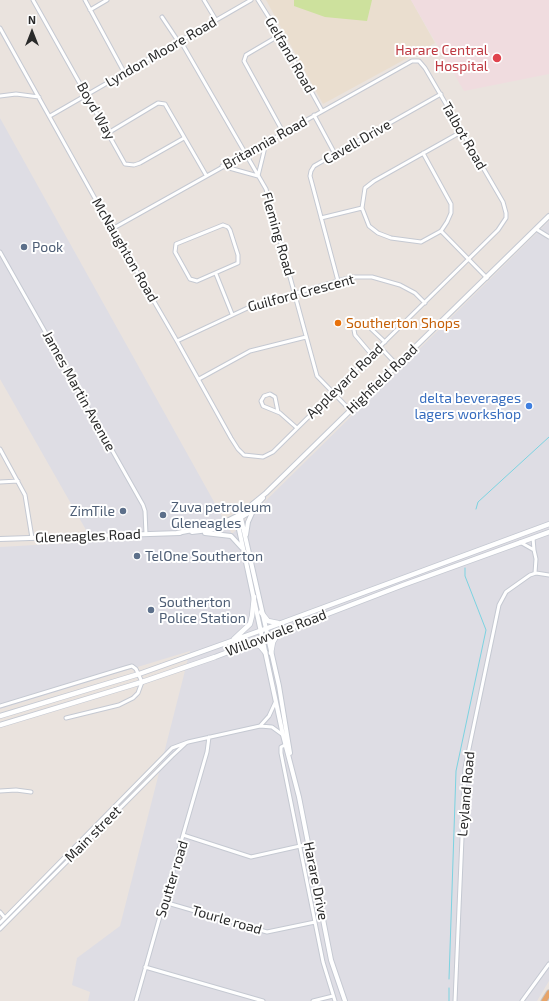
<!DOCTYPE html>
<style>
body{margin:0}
#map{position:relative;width:549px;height:1001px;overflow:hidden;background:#eae3de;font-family:"Exo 2",sans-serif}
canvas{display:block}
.north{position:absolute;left:12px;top:12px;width:40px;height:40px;-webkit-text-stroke:3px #fff;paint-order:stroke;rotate:0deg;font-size:11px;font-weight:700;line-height:16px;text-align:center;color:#2a2a2a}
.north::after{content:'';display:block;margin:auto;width:14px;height:18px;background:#2a2a2a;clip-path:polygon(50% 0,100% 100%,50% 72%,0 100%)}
</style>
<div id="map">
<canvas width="549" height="1001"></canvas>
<div class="north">N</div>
</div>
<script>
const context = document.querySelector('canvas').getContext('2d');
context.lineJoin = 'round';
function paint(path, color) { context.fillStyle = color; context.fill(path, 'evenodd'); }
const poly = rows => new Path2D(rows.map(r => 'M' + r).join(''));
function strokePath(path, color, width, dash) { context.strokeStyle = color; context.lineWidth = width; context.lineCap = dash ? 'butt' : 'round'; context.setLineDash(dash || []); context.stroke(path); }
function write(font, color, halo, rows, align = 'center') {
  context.font = font + ' "Exo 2",sans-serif'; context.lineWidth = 4; context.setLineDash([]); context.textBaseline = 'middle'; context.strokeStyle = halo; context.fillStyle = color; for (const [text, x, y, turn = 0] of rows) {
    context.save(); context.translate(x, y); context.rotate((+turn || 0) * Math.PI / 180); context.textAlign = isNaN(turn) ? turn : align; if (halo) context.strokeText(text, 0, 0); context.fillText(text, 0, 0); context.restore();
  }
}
const industrial = poly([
 [0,118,232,534,549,221,549,981,537,1001,88,1001,90,992,72,985,77,958,120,926,190,651,0,709,0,547,89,542,86,530,0,379]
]);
const education = poly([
 [266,0,411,0,435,43,323,104]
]);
const medical = poly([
 [411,0,549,0,549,74,464,91]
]);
const pitch = poly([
 [294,0,372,0,367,21,325,17,294,6]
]);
const stream = poly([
 [476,509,478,502,549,437],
 [449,979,456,771,486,630,465,576,465,568],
 [449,988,449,1001]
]);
const minor = poly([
 [33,0,125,164,134,165,140,163,184,138],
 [85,0,124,72],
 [204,0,216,20],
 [258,0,280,35,322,111],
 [90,10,107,0],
 [162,17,178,41],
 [0,28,112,229,177,341,231,438,238,449,244,455,263,457,273,452,498,230,506,218,506,213,503,202,425,68,419,61,412,61,112,229],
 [280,35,246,55,244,61,283,132],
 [180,40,266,189,317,376,350,410],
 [0,96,16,94,39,97],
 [314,115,335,154],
 [50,116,251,0],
 [108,133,158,103,165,104,206,175],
 [423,153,451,204,451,213,447,222,441,231,421,242,391,238,378,233,369,226,362,208,365,188,374,181,461,132],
 [222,166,258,176,266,143],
 [321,218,362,208],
 [223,225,228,227,230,230,238,255,238,263,197,281,190,279,175,252,176,244,223,225],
 [536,229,549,237],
 [441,231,487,278],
 [0,252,143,505,145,511,146,534],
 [216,274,232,314],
 [338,281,310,176,311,171,314,166,335,154,441,94],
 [177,341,254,305,352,277,372,277,400,285,415,293,425,303],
 [380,347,397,365],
 [372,355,355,335,354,330,357,323,366,324,385,342],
 [199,379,250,351,306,337],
 [278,412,275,397,270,394,264,396,261,401,263,406,280,413,297,428],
 [0,449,25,495,32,538],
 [0,482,18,481],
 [533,538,534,550],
 [520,542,534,550,536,559,535,573],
 [0,706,125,668,132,666,136,669,142,682,138,693,133,698,119,705,66,718],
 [260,726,269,716,275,703],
 [285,745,281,747,281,753,323,962,335,1001],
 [0,791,16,790,31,792],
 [183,835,207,752,209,737],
 [164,902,267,932,315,922],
 [0,912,5,918],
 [0,923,172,748,188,742,260,726,272,727,283,735],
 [0,929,172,756,186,743],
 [145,967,263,1001],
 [136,1001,183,835,251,857,309,844],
 [313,1001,333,996],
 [455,1001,465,768,499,605,506,592,530,575,536,573,549,575],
 [522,1001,549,964]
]);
const tertiary = poly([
 [239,515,237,520,283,735,299,797,331,960,345,1001],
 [241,518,279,686,290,753],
 [192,532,217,529,230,524,250,512,263,498],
 [177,533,208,527,229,520,239,515,266,493,549,216],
 [205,533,231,536,242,548],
 [246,535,248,522,253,511],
 [0,539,180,533]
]);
const secondary = poly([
 [261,612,268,621,278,623],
 [234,639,250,624,252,616,254,597],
 [250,643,260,646,265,652],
 [271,653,273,642,279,632],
 [0,716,139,674,265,629,549,524],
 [0,725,142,682,215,657,403,585,549,532]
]);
const trunk = poly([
 [544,1001,549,993]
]);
const markers = [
 [497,58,5,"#e0444e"],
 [24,247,4,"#5c6f8a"],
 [338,323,4,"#e8710a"],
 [529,406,4,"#3f7fe0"],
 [123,511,4,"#5c6f8a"],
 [163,515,4,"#5c6f8a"],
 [137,556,4,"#5c6f8a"],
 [151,610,4,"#5c6f8a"]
];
const healthNames = [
 ["Harare Central",488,50],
 ["Hospital",488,66]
];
const streetNames = [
 ["Lyndon Moore Road",161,52,-30],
 ["Gelfand Road",290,55,60],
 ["Boyd Way",96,111,61],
 ["Talbot Road",464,136,60],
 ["Cavell Drive",357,142,-30],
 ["Britannia Road",265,143,-29],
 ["Fleming Road",278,234,74],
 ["McNaughton Road",125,250,60],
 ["Guilford Crescent",301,293,-15],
 ["Highfield Road",382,379,-44],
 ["Appleyard Road",345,381,-44],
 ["James Martin Avenue",79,391,61],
 ["Gleneagles Road",88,536,-2],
 ["Willowvale Road",276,633,-21],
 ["Leyland Road",466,794,-85],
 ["Main street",93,834,-45],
 ["Soutter road",172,879,-73],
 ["Harare Drive",316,881,79],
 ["Tourle road",227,920,16]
];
const serviceNames = [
 ["Pook",32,247],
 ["Zuva petroleum",171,507],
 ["Gleneagles",171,523],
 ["ZimTile",115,511,"right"],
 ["TelOne Southerton",145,556],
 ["Southerton",159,602],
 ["Police Station",159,618]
];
const foodNames = [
 ["Southerton Shops",346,323]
];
const shopNames = [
 ["delta beverages",521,398],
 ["lagers workshop",521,414]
];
paint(industrial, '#dedde4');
paint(education, '#eadecf');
paint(medical, '#f0dcdf');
paint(pitch, '#cde19d');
strokePath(stream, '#7cd3e1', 1);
strokePath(minor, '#c5c9d2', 5);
strokePath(tertiary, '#c5c9d2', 6);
strokePath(secondary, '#c5c9d2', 6);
strokePath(trunk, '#c3c3c3', 7);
strokePath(minor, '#fff', 3);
strokePath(tertiary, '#fff', 4);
strokePath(secondary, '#fff', 4.5);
strokePath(trunk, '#e7a469', 5);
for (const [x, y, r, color] of markers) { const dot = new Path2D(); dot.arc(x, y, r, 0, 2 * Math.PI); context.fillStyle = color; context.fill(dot); strokePath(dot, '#fff', 1.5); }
write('14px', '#be3a42', '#fff', healthNames, 'right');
write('14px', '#2a2a2a', '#fff', streetNames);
write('14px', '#4e5e75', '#fff', serviceNames, 'left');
write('14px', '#c56008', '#fff', foodNames, 'left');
write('14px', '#366cbe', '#fff', shopNames, 'right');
</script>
